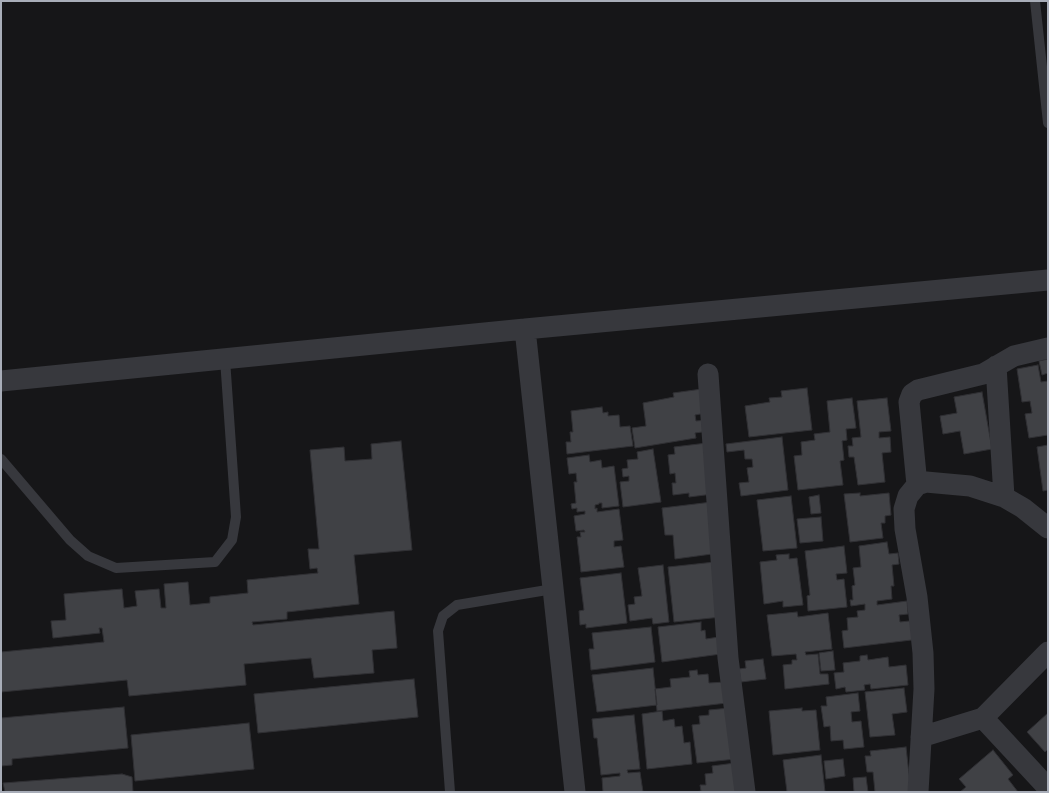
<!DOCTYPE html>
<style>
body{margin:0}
#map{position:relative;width:1049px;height:793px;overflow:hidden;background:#161618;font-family:"Fira Sans Condensed",sans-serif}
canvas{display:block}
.frame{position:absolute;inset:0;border:2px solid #a8adb8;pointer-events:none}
</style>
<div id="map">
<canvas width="1049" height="793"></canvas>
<div class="frame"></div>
</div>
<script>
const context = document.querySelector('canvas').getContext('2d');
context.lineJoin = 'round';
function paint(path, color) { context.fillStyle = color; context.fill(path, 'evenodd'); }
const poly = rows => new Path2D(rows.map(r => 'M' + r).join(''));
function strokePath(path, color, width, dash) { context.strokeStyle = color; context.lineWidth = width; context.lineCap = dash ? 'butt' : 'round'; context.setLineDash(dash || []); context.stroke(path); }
const building = poly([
 [1048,359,1048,373,1042,375,1039,361,1048,359],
 [1038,365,1041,382,1048,381,1048,435,1029,438,1025,414,1032,413,1030,401,1022,402,1017,369,1038,365],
 [807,388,812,430,749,437,745,406,770,402,769,398,782,397,781,391,807,388],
 [702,389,706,413,695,415,696,421,707,420,709,431,695,433,696,438,635,448,632,428,646,426,643,403,674,397,673,393,702,389],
 [982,392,992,449,964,454,960,431,943,434,940,416,957,413,954,397,982,392],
 [852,398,856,428,846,429,847,440,842,441,844,460,840,461,843,485,798,490,794,456,802,455,801,442,815,440,814,434,830,432,827,401,852,398],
 [887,398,891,431,879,432,879,438,890,437,891,452,882,453,885,482,858,485,854,457,849,457,848,446,853,446,852,438,861,437,857,401,887,398],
 [602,407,603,413,608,412,608,416,619,415,620,427,630,426,633,446,567,454,566,442,571,442,570,432,573,432,571,411,602,407],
 [782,437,788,490,741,496,739,483,749,482,747,468,753,467,752,459,745,459,744,450,727,452,726,444,782,437],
 [401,441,412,550,354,555,359,604,287,612,287,619,252,622,253,625,394,611,397,648,372,650,374,673,314,678,311,658,244,664,246,685,129,696,127,680,1,692,1,652,104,642,102,628,99,628,100,633,53,638,51,621,66,620,64,594,122,589,124,608,137,606,135,591,159,589,161,608,166,608,164,584,188,582,190,605,210,603,210,597,248,593,247,580,318,573,317,568,310,569,308,549,319,549,310,450,344,447,345,461,372,459,371,444,401,441],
 [707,443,713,494,689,497,689,493,673,495,672,483,676,483,675,473,670,474,668,455,675,454,674,447,707,443],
 [1048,445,1048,490,1043,491,1037,447,1048,445],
 [653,449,661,502,623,507,620,482,629,481,629,476,623,477,622,469,628,468,627,460,638,459,637,452,653,449],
 [589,455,590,462,601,460,602,468,614,466,619,506,602,508,602,503,599,503,599,504,595,505,595,509,597,508,597,512,619,509,623,540,614,541,614,547,621,546,624,567,581,572,577,537,581,537,580,532,585,532,584,530,576,531,574,516,585,514,585,511,577,512,577,508,572,509,571,504,576,503,574,482,577,482,576,473,569,474,567,458,589,455],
 [860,493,860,496,889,493,891,515,885,516,885,523,881,523,883,538,850,542,844,494,860,493],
 [819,495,821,513,811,514,809,497,819,495],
 [791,496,797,548,763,551,757,500,791,496],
 [712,502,712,554,675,559,673,535,665,535,662,508,712,502],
 [821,517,823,541,800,543,797,519,821,517],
 [887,542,889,554,898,553,899,564,892,565,894,586,891,586,892,599,877,601,877,605,907,601,908,614,899,615,900,622,918,620,920,639,844,648,842,631,848,630,847,618,858,617,857,611,865,610,865,604,851,606,850,600,853,600,852,586,855,585,853,568,861,567,859,546,887,542],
 [844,546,847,573,836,574,837,580,844,579,847,607,808,611,807,596,810,595,805,551,844,546],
 [789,554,789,559,797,558,803,605,783,607,783,601,764,604,760,562,777,560,776,555,789,554],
 [715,562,721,617,674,622,668,567,715,562],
 [663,565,669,622,653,624,652,618,630,621,628,605,635,604,634,597,642,596,638,568,663,565],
 [621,573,627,623,586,628,586,624,580,625,579,611,584,610,580,578,621,573],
 [797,612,798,617,828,613,832,649,805,652,806,655,818,654,820,674,828,674,829,684,785,689,783,665,792,664,792,660,797,660,796,654,772,656,767,615,797,612],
 [701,622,701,631,705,630,706,639,719,637,721,654,662,662,658,627,701,622],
 [651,627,655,662,591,670,589,649,594,649,592,633,651,627],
 [833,651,835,670,821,671,819,653,833,651],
 [867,655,868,660,888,657,889,667,906,665,908,685,871,689,870,684,864,685,865,690,846,692,845,687,836,689,834,673,844,672,843,663,860,661,860,656,867,655],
 [763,659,766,679,741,682,739,669,746,668,745,661,763,659],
 [653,668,657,705,597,712,592,675,653,668],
 [697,670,698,675,708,674,709,683,725,682,727,703,657,711,655,689,671,687,670,679,690,677,689,671,697,670],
 [414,679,418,717,258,733,254,694,414,679],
 [904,688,907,712,892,714,895,735,870,737,865,692,904,688],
 [858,693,860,711,851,712,852,722,861,721,864,747,844,749,843,740,831,741,830,726,824,727,821,706,827,706,826,697,858,693],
 [124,707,128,748,12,759,12,765,1,766,1,718,124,707],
 [730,708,736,759,697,763,692,725,700,724,699,716,709,715,709,710,730,708],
 [802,708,802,711,816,710,820,750,773,755,769,711,802,708],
 [662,711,663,721,674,719,675,727,682,726,684,743,690,742,692,764,647,769,642,714,662,711],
 [1048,713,1048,749,1045,752,1027,732,1048,713],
 [634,715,640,769,627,770,628,773,640,772,643,792,603,792,602,778,620,776,620,773,601,775,597,738,594,738,592,719,634,715],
 [249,723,254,769,135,781,131,735,249,723],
 [906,747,911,792,875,792,873,772,867,772,865,756,871,756,870,751,906,747],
 [993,750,1013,775,1008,779,1018,792,960,792,966,787,959,779,993,750],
 [821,755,825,792,787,792,783,760,821,755],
 [843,759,845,776,826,779,824,761,843,759],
 [735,763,738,792,695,792,701,791,700,785,706,785,705,774,713,773,712,766,735,763],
 [122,774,132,777,133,792,5,792,3,783,122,774],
 [866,777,868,792,854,792,853,778,866,777]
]);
const lane = poly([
 [1035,1,1048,123],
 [1,459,70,540,88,556,116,568,215,562,232,540,236,517,225,359],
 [450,792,438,631,443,616,457,605,553,589]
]);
const street = poly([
 [525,329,575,792],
 [996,366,1004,497],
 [708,374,728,658,745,792],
 [1,381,525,329,1048,280],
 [917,485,909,402,912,394,918,390,983,374,1014,356,1048,348],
 [1048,652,983,718,1048,788],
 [921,737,983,718],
 [918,792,924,689,923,653,917,597,905,529,904,509,908,496,917,485,926,482,970,486,1004,497,1023,508,1048,528]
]);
paint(building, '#404145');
strokePath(building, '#303034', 1);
strokePath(lane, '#37383d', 10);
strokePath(street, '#37383d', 21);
</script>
